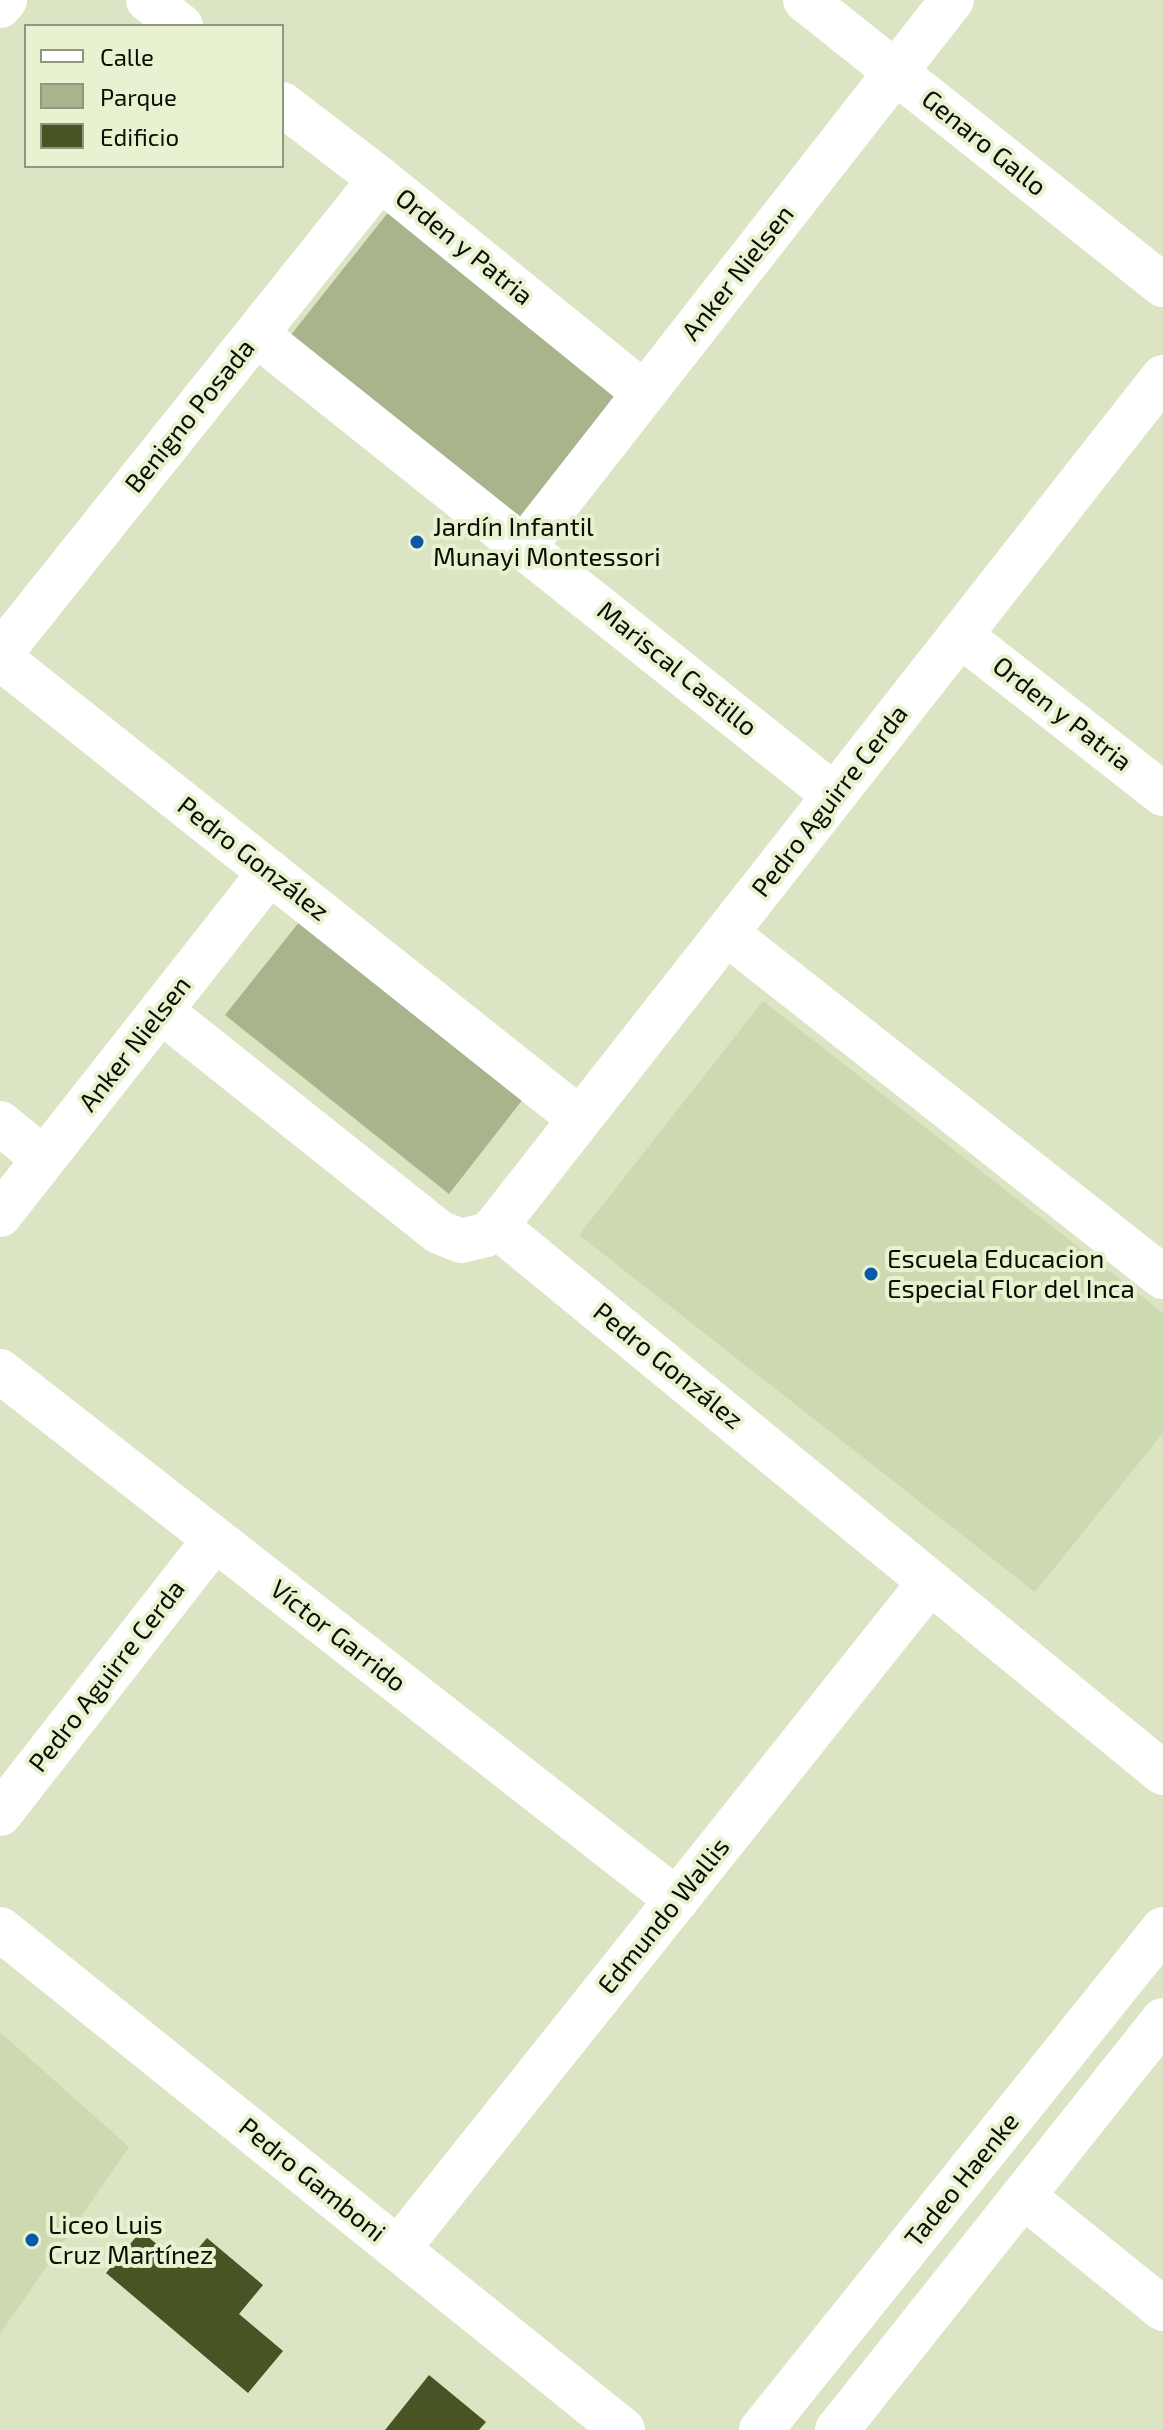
<!DOCTYPE html>
<meta charset="utf-8">
<style>
body{margin:0}
#map{position:relative;width:1163px;height:2430px;overflow:hidden;background:#dbe5c3;font-family:"Exo 2",sans-serif}
canvas{display:block}
.legend{position:absolute;left:24px;top:24px;width:260px;height:144px;box-sizing:border-box;background:#e8f2d0;border:2px solid #90977e;margin:0;padding:10px 14px;list-style:none;font-size:24px;color:#0b0e04}
.legend li{display:flex;align-items:center;gap:16px;height:40px}
.legend b{width:40px;border:2px solid #90977e}
</style>
<div id="map">
<canvas width="1163" height="2430"></canvas>
<ul class="legend">
<li><b style="height:10px;background:#fff"></b>Calle</li>
<li><b style="height:22px;background:#a8b48b"></b>Parque</li>
<li><b style="height:22px;background:#485423"></b>Edificio</li>
</ul>
</div>
<script>
const context = document.querySelector('canvas').getContext('2d');
context.lineJoin = 'round';
function paint(path, color) { context.fillStyle = color; context.fill(path, 'evenodd'); }
const poly = rows => new Path2D(rows.map(r => 'M' + r).join(''));
function strokePath(path, color, width, dash) { context.strokeStyle = color; context.lineWidth = width; context.lineCap = dash ? 'butt' : 'round'; context.setLineDash(dash || []); context.stroke(path); }
function write(font, color, halo, rows, align = 'center') {
  context.font = font + ' "Exo 2",sans-serif'; context.lineWidth = 8; context.setLineDash([]); context.textBaseline = 'middle'; context.strokeStyle = halo; context.fillStyle = color; for (const [text, x, y, turn = 0] of rows) {
    context.save(); context.translate(x, y); context.rotate((+turn || 0) * Math.PI / 180); context.textAlign = isNaN(turn) ? turn : align; if (halo) context.strokeText(text, 0, 0); context.fillText(text, 0, 0); context.restore();
  }
}
const built = poly([
 [763,1001,1163,1313,1163,1433,1035,1592,579,1235],
 [0,2032,129,2147,0,2334]
]);
const green = poly([
 [390,210,624,394,524,521,290,336],
 [304,916,527,1094,449,1194,225,1015]
]);
const building = poly([
 [141,2231,183,2266,207,2238,263,2285,239,2314,283,2351,248,2393,106,2273],
 [429,2375,486,2422,479,2430,385,2430]
]);
const minor = poly([
 [148,0,181,26],
 [805,0,1163,285],
 [0,6,5,0],
 [282,104,380,179,644,393],
 [256,334,834,795],
 [524,547,952,0],
 [960,635,1163,794],
 [0,654,380,179],
 [0,658,580,1119],
 [726,933,1163,1277],
 [161,1011,439,1232,461,1241,486,1235,496,1226,1163,377],
 [0,1123,44,1159],
 [0,1215,270,872],
 [496,1226,1163,1773],
 [0,1371,677,1900],
 [0,1814,215,1539],
 [0,1929,623,2430],
 [1023,2196,1163,2309],
 [398,2249,930,1582]
]);
const major = poly([
 [761,2430,1163,1929],
 [837,2430,1163,2020]
]);
const markers = [
 [417,542,8,"#0959a8"],
 [871,1274,8,"#0959a8"],
 [32,2240,8,"#0959a8"]
];
const streetNames = [
 ["Genaro Gallo",984,143,39],
 ["Orden y Patria",464,247,39],
 ["Anker Nielsen",738,273,-52],
 ["Benigno Posada",190,416,-51],
 ["Mariscal Castillo",677,669,39],
 ["Orden y Patria",1062,714,38],
 ["Pedro Aguirre Cerda",830,801,-52],
 ["Pedro González",253,859,38],
 ["Anker Nielsen",135,1044,-52],
 ["Pedro González",668,1366,39],
 ["Víctor Garrido",338,1636,38],
 ["Pedro Aguirre Cerda",107,1676,-52],
 ["Edmundo Wallis",664,1916,-51],
 ["Pedro Gamboni",312,2180,39],
 ["Tadeo Haenke",962,2180,-51]
];
const poiNames = [
 ["Jardín Infantil",433,527],
 ["Munayi Montessori",433,557],
 ["Escuela Educacion",887,1259],
 ["Especial Flor del Inca",887,1289],
 ["Liceo Luis",48,2225],
 ["Cruz Martínez",48,2255]
];
paint(built, '#cdd9b0');
paint(green, '#a8b48b');
paint(building, '#485423');
strokePath(minor, '#fff', 44);
strokePath(major, '#fff', 44);
for (const [x, y, r, color] of markers) { const dot = new Path2D(); dot.arc(x, y, r, 0, 2 * Math.PI); context.fillStyle = color; context.fill(dot); strokePath(dot, '#e8f2d0', 3); }
write('26px', '#0b0e04', '#e8f2d0', streetNames);
write('26px', '#0b0e04', '#e8f2d0', poiNames, 'left');
</script>
